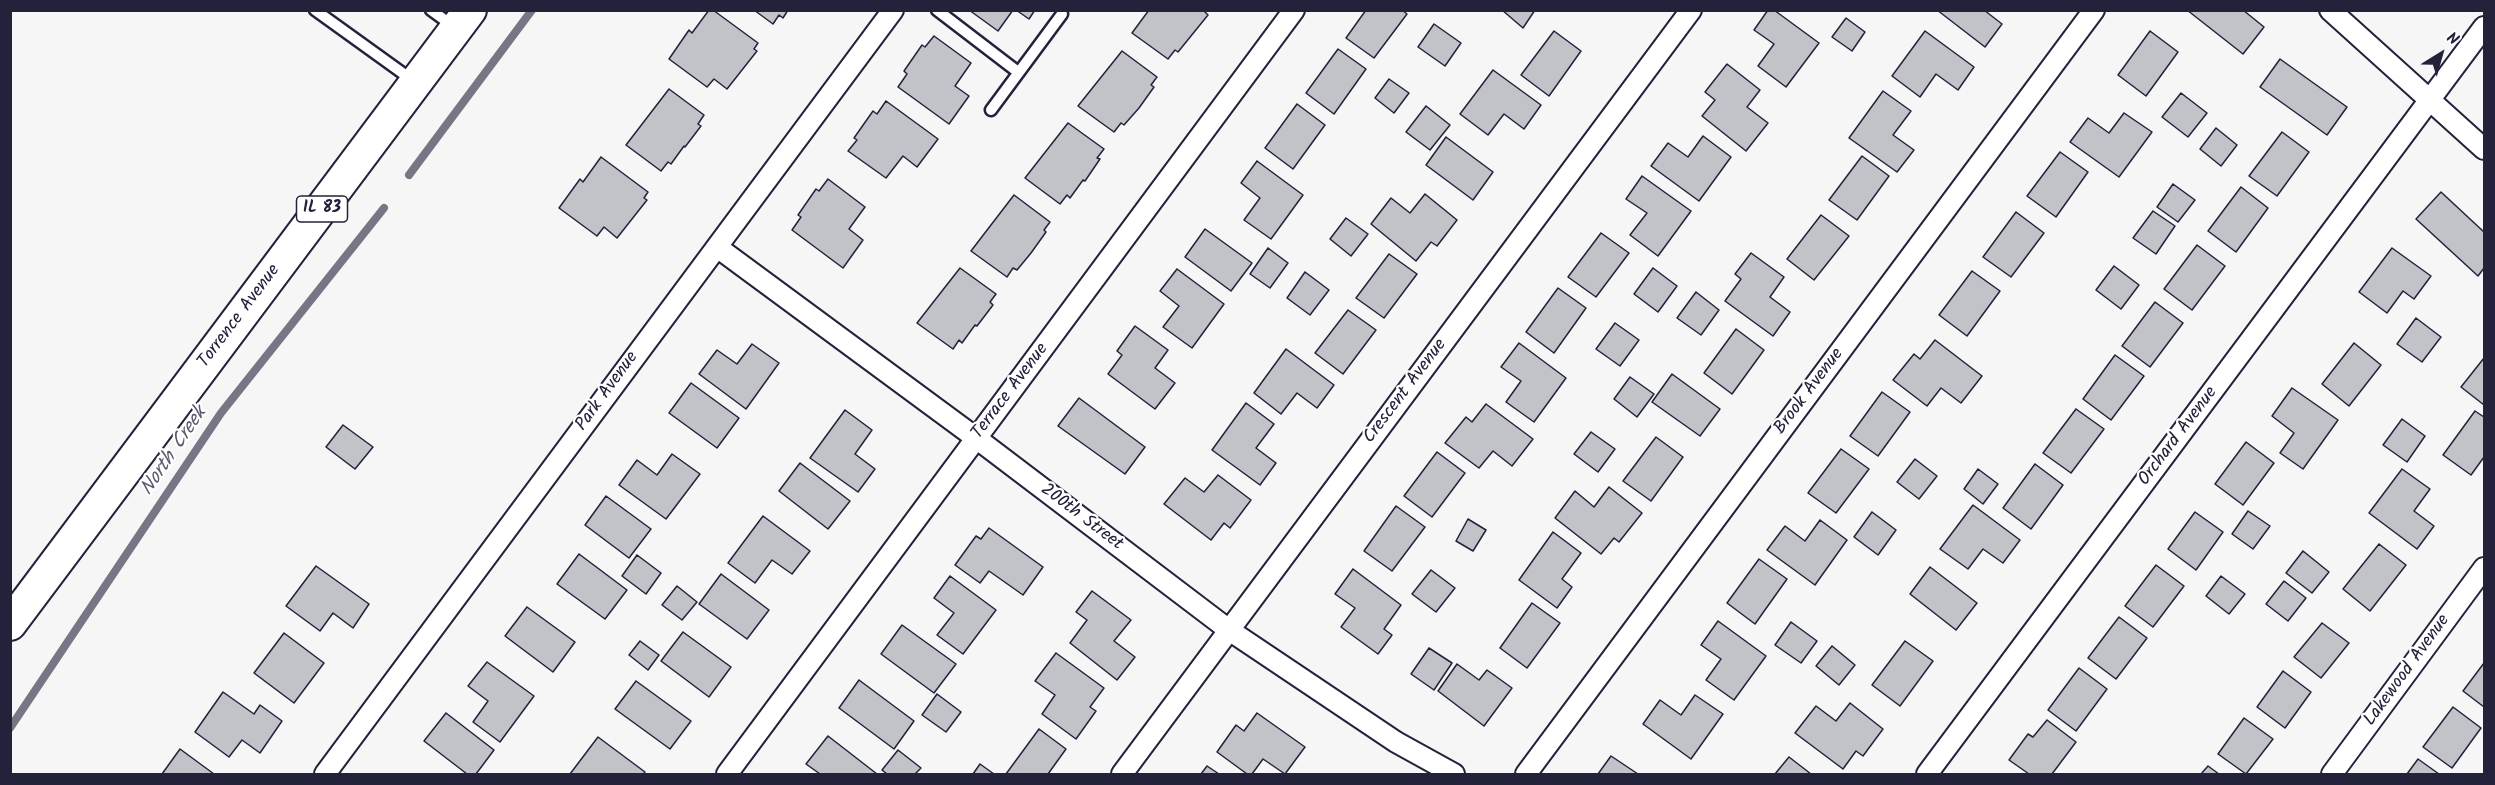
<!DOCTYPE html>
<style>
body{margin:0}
#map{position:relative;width:2495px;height:785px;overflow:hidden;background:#f6f6f7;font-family:Kalam,sans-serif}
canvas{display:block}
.frame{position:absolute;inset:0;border:12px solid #22223b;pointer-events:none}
.north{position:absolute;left:2411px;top:24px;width:60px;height:60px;-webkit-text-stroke:4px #fff;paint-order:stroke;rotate:37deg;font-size:16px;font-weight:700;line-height:24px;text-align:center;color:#22223b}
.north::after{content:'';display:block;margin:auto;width:21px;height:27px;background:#22223b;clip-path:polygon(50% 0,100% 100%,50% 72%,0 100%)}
</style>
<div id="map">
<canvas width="2495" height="785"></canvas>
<div class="frame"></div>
<div class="north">N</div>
</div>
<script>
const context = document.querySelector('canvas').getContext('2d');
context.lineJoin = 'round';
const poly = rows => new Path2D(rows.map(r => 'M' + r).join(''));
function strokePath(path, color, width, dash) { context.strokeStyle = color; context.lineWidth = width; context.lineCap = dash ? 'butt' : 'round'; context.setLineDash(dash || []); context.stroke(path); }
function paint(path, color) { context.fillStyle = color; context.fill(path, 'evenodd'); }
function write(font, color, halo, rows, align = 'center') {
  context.font = font + ' Kalam,sans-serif'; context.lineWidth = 4.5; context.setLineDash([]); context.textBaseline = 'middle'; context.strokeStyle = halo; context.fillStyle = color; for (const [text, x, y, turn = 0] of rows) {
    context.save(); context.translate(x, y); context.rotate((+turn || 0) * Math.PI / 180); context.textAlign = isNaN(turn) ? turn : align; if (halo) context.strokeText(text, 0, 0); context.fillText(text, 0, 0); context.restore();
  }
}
const stream = poly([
 [409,175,532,10],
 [10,728,221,413,384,208]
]);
const building = poly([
 [709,10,713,10,758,43,754,49,757,51,727,89,714,79,707,87,669,59,689,30,692,33,709,10],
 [754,10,788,10,783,18,779,15,773,24,754,10],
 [969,10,1013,10,998,31,969,10],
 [1016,10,1035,10,1029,19,1016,10],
 [1149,10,1206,10,1205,12,1208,15,1178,52,1175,50,1168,59,1132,33,1149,10],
 [1366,10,1402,10,1407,14,1374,58,1346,38,1366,10],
 [1502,10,1535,10,1523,28,1502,10],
 [1768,10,1774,10,1819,43,1786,87,1758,66,1774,44,1754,30,1768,10],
 [1937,10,1984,10,2002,24,1985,47,1937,10],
 [2187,10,2243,10,2264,27,2243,54,2187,10],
 [1846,18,1865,32,1852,51,1832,37,1846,18],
 [1434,24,1461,43,1445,66,1418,47,1434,24],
 [1554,31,1581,51,1549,96,1521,75,1554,31],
 [1925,31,1974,67,1958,90,1936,74,1920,97,1892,76,1925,31],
 [2150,31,2178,52,2146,96,2118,75,2150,31],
 [934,36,971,63,955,86,969,96,949,124,898,87,907,74,904,71,922,45,925,47,934,36],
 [1338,49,1366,69,1334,114,1306,93,1338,49],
 [1122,51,1157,77,1151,85,1154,87,1139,108,1124,125,1121,123,1114,132,1078,106,1122,51],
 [2280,59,2347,107,2327,135,2260,87,2280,59],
 [1727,64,1760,90,1747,107,1768,123,1746,151,1702,116,1715,100,1705,92,1727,64],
 [1493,70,1541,105,1524,129,1504,114,1488,135,1460,114,1493,70],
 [1389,79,1409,93,1394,113,1375,98,1389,79],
 [669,89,704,115,698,124,701,126,685,147,684,146,671,164,668,162,661,171,626,145,669,89],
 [1883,91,1911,111,1893,135,1914,150,1897,172,1849,138,1883,91],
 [2181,93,2207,113,2188,137,2162,117,2181,93],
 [886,101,938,139,917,167,903,156,886,178,848,151,857,140,854,138,873,111,877,114,886,101],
 [1297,104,1325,125,1293,169,1265,148,1297,104],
 [1426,106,1450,125,1430,150,1406,132,1426,106],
 [2124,113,2152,132,2119,177,2070,142,2088,118,2109,133,2124,113],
 [1068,123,1104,149,1097,158,1100,159,1085,181,1083,180,1070,198,1067,195,1060,204,1025,178,1068,123],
 [2216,128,2237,145,2221,166,2200,149,2216,128],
 [2282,132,2309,152,2277,196,2249,176,2282,132],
 [1703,136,1731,157,1699,201,1651,166,1668,143,1688,157,1703,136],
 [1446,137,1493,172,1473,200,1426,165,1446,137],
 [2060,152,2088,172,2056,217,2027,196,2060,152],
 [1862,156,1889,176,1857,220,1829,200,1862,156],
 [601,157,648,192,644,198,647,200,617,238,604,227,597,236,559,208,580,179,583,182,601,157],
 [1257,161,1303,195,1271,239,1244,220,1260,198,1241,183,1257,161],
 [1642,176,1691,211,1658,256,1630,235,1647,213,1626,199,1642,176],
 [828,179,865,207,849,229,863,240,843,268,792,230,801,217,798,215,816,189,819,191,828,179],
 [2173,184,2195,200,2178,222,2157,207,2173,184],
 [2241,187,2268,208,2236,252,2208,231,2241,187],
 [2441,192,2484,232,2484,268,2478,276,2416,219,2441,192],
 [1425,194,1457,220,1437,246,1431,242,1416,261,1371,224,1391,198,1410,213,1425,194],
 [1014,195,1050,222,1044,230,1046,232,1031,253,1017,270,1013,268,1007,277,971,251,1014,195],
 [2153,211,2175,226,2156,254,2133,238,2153,211],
 [2016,212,2044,233,2011,277,1983,257,2016,212],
 [1821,215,1849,236,1814,280,1787,259,1821,215],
 [1346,218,1368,234,1351,256,1330,239,1346,218],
 [1205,229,1252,263,1231,291,1185,257,1205,229],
 [1601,233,1629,253,1596,297,1568,277,1601,233],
 [2197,245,2225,266,2192,310,2164,289,2197,245],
 [1268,248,1288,263,1270,288,1250,274,1268,248],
 [2392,248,2431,276,2414,299,2403,291,2387,313,2359,292,2392,248],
 [1751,253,1784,277,1770,297,1790,312,1773,336,1725,301,1741,279,1735,274,1751,253],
 [1389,254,1417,274,1384,318,1356,298,1389,254],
 [2114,266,2139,285,2121,309,2096,290,2114,266],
 [960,268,996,294,990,302,993,305,977,326,975,325,962,343,959,340,953,349,917,323,960,268],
 [1653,268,1677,286,1658,312,1634,294,1653,268],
 [1177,269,1224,304,1192,348,1163,327,1179,306,1160,291,1177,269],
 [1972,271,2000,291,1967,336,1939,315,1972,271],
 [1305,272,1329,290,1310,315,1287,298,1305,272],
 [1558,288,1586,308,1554,353,1526,332,1558,288],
 [1696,292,1719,310,1701,335,1677,318,1696,292],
 [2155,302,2183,323,2150,367,2122,346,2155,302],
 [1348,310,1376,330,1343,374,1315,353,1348,310],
 [2416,318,2441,337,2422,362,2397,344,2416,318],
 [1615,323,1639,340,1620,366,1596,349,1615,323],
 [1135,326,1168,350,1155,368,1175,383,1155,409,1108,374,1122,355,1117,351,1135,326],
 [1736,329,1764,350,1732,394,1704,373,1736,329],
 [1935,340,1982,376,1961,403,1941,388,1927,406,1893,380,1914,354,1920,359,1935,340],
 [1519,343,1566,378,1534,422,1506,402,1521,381,1501,367,1519,343],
 [2354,343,2381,365,2349,406,2322,384,2354,343],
 [752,344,779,363,746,409,699,374,717,350,737,364,752,344],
 [1286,349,1334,385,1317,408,1297,393,1281,414,1254,393,1286,349],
 [2115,355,2144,376,2111,420,2083,399,2115,355],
 [2484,358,2484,405,2461,387,2484,358],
 [1672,374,1720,409,1700,436,1652,402,1672,374],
 [1630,377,1654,394,1637,417,1614,399,1630,377],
 [691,383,739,418,717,448,669,413,691,383],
 [2292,388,2338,420,2303,469,2280,453,2294,433,2272,416,2292,388],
 [1882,392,1910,412,1878,456,1850,436,1882,392],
 [1079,398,1145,447,1125,474,1058,426,1079,398],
 [1246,403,1274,424,1256,448,1276,463,1260,485,1212,450,1246,403],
 [1486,404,1533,439,1512,466,1493,451,1479,468,1445,443,1466,417,1472,422,1486,404],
 [2076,409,2104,429,2071,473,2043,453,2076,409],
 [845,410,872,430,855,454,875,469,858,492,810,458,845,410],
 [2475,411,2484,417,2484,457,2471,475,2443,455,2475,411],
 [2402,419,2425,436,2407,462,2383,445,2402,419],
 [343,425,373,447,355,469,326,447,343,425],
 [1591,432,1615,449,1598,472,1574,454,1591,432],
 [1656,437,1683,457,1651,501,1623,481,1656,437],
 [2246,442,2274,463,2243,505,2215,484,2246,442],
 [1841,449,1869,469,1836,513,1808,493,1841,449],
 [1437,452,1465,473,1432,517,1404,496,1437,452],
 [672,454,700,474,666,519,619,485,637,460,657,475,672,454],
 [1915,459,1937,476,1919,499,1897,482,1915,459],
 [800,463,850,501,828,529,779,491,800,463],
 [2035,464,2063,485,2031,529,2003,508,2035,464],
 [1978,469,1998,484,1983,504,1964,489,1978,469],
 [2402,469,2430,489,2414,511,2434,526,2417,549,2369,513,2402,469],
 [1218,475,1251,500,1230,528,1224,523,1211,540,1164,504,1185,478,1204,492,1218,475],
 [1609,487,1642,513,1619,542,1614,538,1601,554,1555,518,1575,491,1594,507,1609,487],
 [606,496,651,529,629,558,585,525,606,496],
 [1973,505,2020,540,2003,563,1983,549,1968,569,1940,549,1973,505],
 [1396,506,1425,527,1392,571,1364,551,1396,506],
 [2248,511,2270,526,2253,549,2232,534,2248,511],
 [1872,512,1896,530,1878,555,1854,537,1872,512],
 [2195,512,2223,532,2196,570,2168,549,2195,512],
 [763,516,810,551,792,574,772,560,755,583,728,563,763,516],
 [1468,519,1486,530,1473,551,1456,541,1468,519],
 [1820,520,1847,540,1815,585,1767,550,1785,526,1805,541,1820,520],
 [989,528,1043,567,1023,595,989,571,980,583,955,565,976,536,981,539,989,528],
 [1553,532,1581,553,1562,579,1572,587,1557,608,1519,580,1553,532],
 [2379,544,2406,565,2370,611,2343,589,2379,544],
 [2303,551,2329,572,2312,593,2286,573,2303,551],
 [579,554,627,590,605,619,557,584,579,554],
 [637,555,661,573,646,594,622,576,637,555],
 [1759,559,1787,579,1755,624,1727,603,1759,559],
 [2156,565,2184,586,2153,627,2125,606,2156,565],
 [316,566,369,604,353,628,333,613,320,631,286,606,316,566],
 [1930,567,1977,603,1956,630,1910,594,1930,567],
 [1353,569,1401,605,1384,629,1392,635,1378,654,1341,627,1355,608,1335,594,1353,569],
 [1431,570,1455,588,1436,612,1412,594,1431,570],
 [721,574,769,610,747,639,699,604,721,574],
 [950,576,996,610,963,654,937,635,954,613,934,598,950,576],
 [2221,576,2245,594,2229,614,2206,596,2221,576],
 [2284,581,2306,598,2288,621,2266,604,2284,581],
 [677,586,697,602,682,620,662,605,677,586],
 [1092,591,1131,620,1114,641,1135,657,1117,680,1070,643,1087,620,1076,612,1092,591],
 [1532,603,1560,623,1527,668,1500,648,1532,603],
 [527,607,575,642,553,672,505,636,527,607],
 [2119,617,2147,638,2116,679,2088,658,2119,617],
 [1718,621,1766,656,1734,700,1706,680,1721,659,1701,645,1718,621],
 [1791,622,1817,641,1801,663,1775,645,1791,622],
 [2322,623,2349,643,2321,678,2294,657,2322,623],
 [902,625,956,664,934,693,881,654,902,625],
 [683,632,731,667,709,697,661,661,683,632],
 [284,633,324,663,294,703,254,673,284,633],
 [640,641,659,655,648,670,629,655,640,641],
 [1905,641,1933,661,1900,706,1872,685,1905,641],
 [1832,646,1855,665,1839,685,1816,666,1832,646],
 [1429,648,1452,663,1434,690,1411,674,1429,648],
 [1056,653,1104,688,1090,707,1096,711,1076,739,1042,714,1055,695,1035,681,1056,653],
 [487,662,534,696,500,742,473,722,488,701,468,686,487,662],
 [2484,663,2484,707,2463,691,2484,663],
 [1457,664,1479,680,1487,670,1512,688,1484,726,1438,691,1457,664],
 [2079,668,2107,689,2076,731,2048,710,2079,668],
 [2283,671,2311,692,2285,728,2257,707,2283,671],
 [859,680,914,721,894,749,839,708,859,680],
 [636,681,691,721,670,749,615,709,636,681],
 [223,692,254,714,260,705,282,721,260,753,242,740,229,757,195,732,223,692],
 [937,694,961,712,946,732,922,715,937,694],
 [1695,695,1723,714,1691,759,1643,724,1660,700,1681,715,1695,695],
 [1850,703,1883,729,1863,756,1856,751,1843,769,1795,733,1816,706,1836,721,1850,703],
 [2453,707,2481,728,2452,768,2423,747,2453,707],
 [446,713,494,750,476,774,467,774,424,741,446,713],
 [1257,713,1305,747,1285,774,1263,759,1252,774,1247,774,1217,752,1236,725,1244,731,1257,713],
 [2244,718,2273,739,2246,774,2218,754,2244,718],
 [2047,720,2076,742,2052,774,2029,774,2009,760,2028,734,2033,737,2047,720],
 [1039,729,1066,749,1048,774,1006,774,1039,729],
 [828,736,877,774,820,774,806,764,828,736],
 [598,737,645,772,643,774,570,774,598,737],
 [180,749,214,774,162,774,180,749],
 [898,750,921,768,915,774,887,774,882,770,898,750],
 [1611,756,1638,774,1598,774,1611,756],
 [1789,757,1811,774,1775,774,1789,757],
 [2418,759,2439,774,2407,774,2418,759],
 [980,764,994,774,973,774,980,764],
 [1207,766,1219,774,1201,774,1207,766],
 [2208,766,2219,774,2201,774,2208,766]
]);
const service = poly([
 [315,10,415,82],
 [431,10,453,26],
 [937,10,1018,72],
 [991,110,1062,14]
]);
const minor = poly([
 [2330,10,2484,149],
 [717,247,976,438,1229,630,1396,742,1454,774],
 [325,774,893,10],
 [727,774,1294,10],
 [1122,774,1691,10],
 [1526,774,2094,10],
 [1927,774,2484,27],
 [2332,774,2484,568]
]);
const primary = poly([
 [10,624,470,10]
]);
const shields = [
 [322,209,51]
];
const shieldNames = [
 ["IL 83",322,209]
];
const streetNames = [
 ["Torrence Avenue",240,317,-53],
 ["Park Avenue",608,392,-54],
 ["Terrace Avenue",1011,392,-53],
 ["Crescent Avenue",1406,392,-53],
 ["Brook Avenue",1810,392,-53],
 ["Orchard Avenue",2179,437,-53],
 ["200th Street",1081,518,37],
 ["Lakewood Avenue",2408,671,-54]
];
const waterNames = [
 ["North Creek",175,452,-56]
];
strokePath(stream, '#767685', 8);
paint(building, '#c2c2c9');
strokePath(building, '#22223b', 1.5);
strokePath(service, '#22223b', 15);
strokePath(minor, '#22223b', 24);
strokePath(primary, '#22223b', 36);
strokePath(service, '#fff', 10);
strokePath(minor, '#fff', 20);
strokePath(primary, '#fff', 32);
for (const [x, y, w] of shields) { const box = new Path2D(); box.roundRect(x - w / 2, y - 13, w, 26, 4.5); context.fillStyle = '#fff'; context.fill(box); strokePath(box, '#22223b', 1.5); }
write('bold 16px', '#22223b', null, shieldNames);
write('18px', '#22223b', '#fff', streetNames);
write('italic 20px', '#5a5a6d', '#fff', waterNames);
</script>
